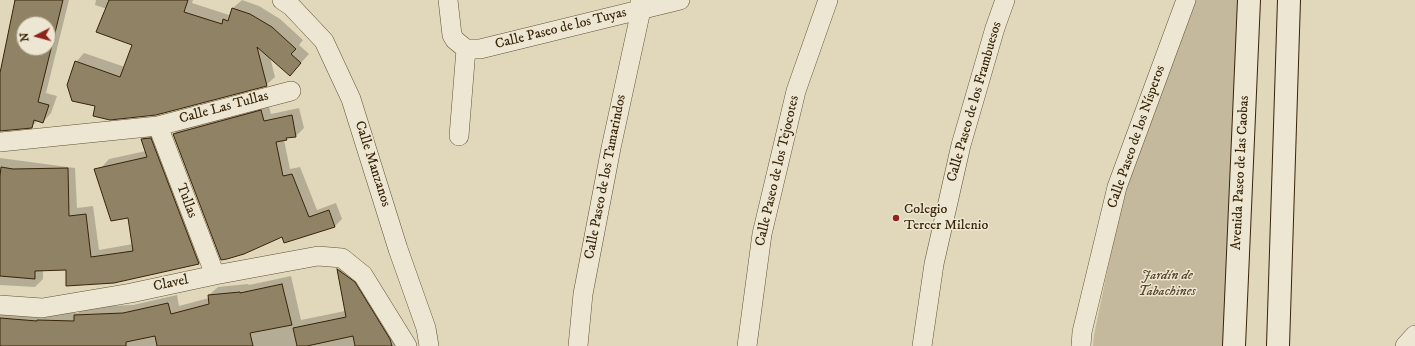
<!DOCTYPE html>
<meta charset="utf-8">
<style>
body{margin:0}
#map{position:relative;width:1415px;height:346px;overflow:hidden;background:#e1d8bb;font-family:"IM FELL DW Pica",serif}
canvas{display:block}
.north{position:absolute;left:16px;top:16px;width:40px;height:40px;box-sizing:border-box;background:#ece6d3;border:1px solid #a49881;border-radius:50%;rotate:264deg;font-size:11px;font-weight:700;line-height:16px;text-align:center;color:#382407}
.north::after{content:'';display:block;margin:auto;width:14px;height:18px;background:#8f2418;clip-path:polygon(50% 0,100% 100%,50% 72%,0 100%)}
</style>
<div id="map">
<canvas width="1415" height="346"></canvas>
<div class="north">N</div>
</div>
<script>
const c = document.querySelector('canvas').getContext('2d');
c.lineJoin = 'round';
function paint(path, color) { c.fillStyle = color; c.fill(path, 'evenodd'); }
const poly = rows => new Path2D(rows.map(r => 'M' + r).join(''));
function strokePath(path, color, width, dash) { c.strokeStyle = color; c.lineWidth = width; c.lineCap = dash ? 'butt' : 'round'; c.setLineDash(dash || []); c.stroke(path); }
function drawText(font, color, halo, rows, align = 'center') {
  c.font = font + ' "IM FELL DW Pica",serif'; c.lineWidth = 3; c.setLineDash([]); c.textBaseline = 'middle'; c.strokeStyle = halo; c.fillStyle = color; for (const [text, x, y, turn = 0] of rows) {
    c.save(); c.translate(x, y); c.rotate((+turn || 0) * Math.PI / 180); c.textAlign = isNaN(turn) ? turn : align; if (halo) c.strokeText(text, 0, 0); c.fillText(text, 0, 0); c.restore();
  }
}
paint(poly([
 [1193,0,1243,0,1227,346,1093,346,1094,335,1124,190]
]), '#c4b99c');
paint(poly([
 [16,0,69,0,46,93,57,96,51,113,43,122,38,120,31,127,0,130,0,78],
 [24,24,48,24,48,48,24,48],
 [96,0,193,0,192,3,229,15,233,8,242,0,259,6,280,19,303,40,299,45,309,54,298,66,270,57,275,77,266,85,97,105,76,62,84,53,125,67,134,44,107,9,95,5],
 [268,103,271,114,299,108,304,128,296,136,289,137,284,140,290,169,300,167,317,210,336,203,342,219,335,226,285,242,282,235,221,258,174,134,181,126],
 [150,131,207,255,199,263,43,270,43,279,35,287,0,285,0,158,75,168,77,208,93,206,99,250,133,244,129,217,101,168,109,159,146,151,142,139],
 [346,260,404,346,0,346,0,310,78,313,84,307,133,305,177,295,179,306,209,298,209,295,218,287,248,284,249,285,291,276,301,320,345,311,338,269]
]), '#0003');
const building = poly([
 [15,0,63,0,38,102,49,105,43,123,34,120,32,128,0,131,0,73,15,0],
 [24,24,48,24,48,48,24,48,24,24],
 [109,0,188,0,184,12,222,24,223,19,228,21,232,8,250,14,272,27,296,49,291,54,301,63,290,76,257,47,267,86,156,115,110,120,93,116,95,106,72,101,67,85,75,61,120,77,132,45,96,32,109,0],
 [261,110,264,121,292,115,296,137,286,138,287,140,276,142,283,176,292,174,309,217,329,210,335,227,284,243,282,237,244,254,227,259,221,260,173,134,261,110],
 [151,138,199,264,114,283,66,286,66,270,35,271,35,279,0,276,0,176,1,167,13,169,68,168,69,216,86,214,91,257,133,251,128,218,111,221,94,169,147,157,141,139,151,138],
 [337,269,355,282,390,339,392,346,355,346,353,336,307,346,297,346,293,328,346,317,337,269],
 [282,284,292,325,250,333,253,346,157,346,155,336,126,342,126,346,0,346,0,318,37,321,37,320,74,321,74,315,123,313,168,303,171,314,209,304,208,295,240,292,240,293,282,284]
]);
paint(building, '#908265');
strokePath(building, '#382407', 1);
const minor = poly([
 [282,0,291,6,324,41,351,99,398,249,426,328,429,346],
 [448,0,452,35,455,40,466,49],
 [466,49,480,49,680,0],
 [158,126,215,275],
 [459,136,466,49],
 [0,142,158,126,291,91],
 [0,305,42,308,131,293,215,275,318,256,342,258,363,275,407,346],
 [578,346,583,294,611,148,641,10,640,0],
 [747,346,762,234,796,91,828,0],
 [922,346,934,264,961,145,995,28,1005,0],
 [1081,346,1082,332,1117,187,1186,0],
 [1405,346,1415,335]
]);
const secondary = poly([
 [1234,346,1249,0],
 [1278,346,1289,0]
]);
strokePath(minor, '#625134', 20);
strokePath(secondary, '#382407', 24);
strokePath(minor, '#ece6d3', 19);
strokePath(secondary, '#ece6d3', 22);
for (const [x, y, r, color] of [
 [896,218,4,"#8f2418"]
]) { const dot = new Path2D(); dot.arc(x, y, r, 0, 2 * Math.PI); c.fillStyle = color; c.fill(dot); strokePath(dot, '#ece6d3', 1.5); }
drawText('14px', '#382407', '#ece6d3', [
 ["Calle Paseo de los Tuyas",561,29,-14],
 ["Calle Paseo de los Frambuesos",975,102,-74],
 ["Calle Las Tullas",224,108,-15],
 ["Calle Paseo de los Nísperos",1137,137,-71],
 ["Calle Manzanos",372,164,72],
 ["Calle Paseo de los Tejocotes",778,171,-77],
 ["Avenida Paseo de las Caobas",1241,173,-87],
 ["Calle Paseo de los Tamarindos",606,177,-79],
 ["Tullas",186,201,69],
 ["Clavel",171,284,-12]
]);
drawText('14px', '#382407', '#ece6d3', [
 ["Colegio",904,210],
 ["Tercer Milenio",904,226]
], 'left');
drawText('italic 14px', '#5b492c', '#ece6d3', [
 ["Jardín de",1167,276],
 ["Tabachines",1167,292]
]);
</script>
